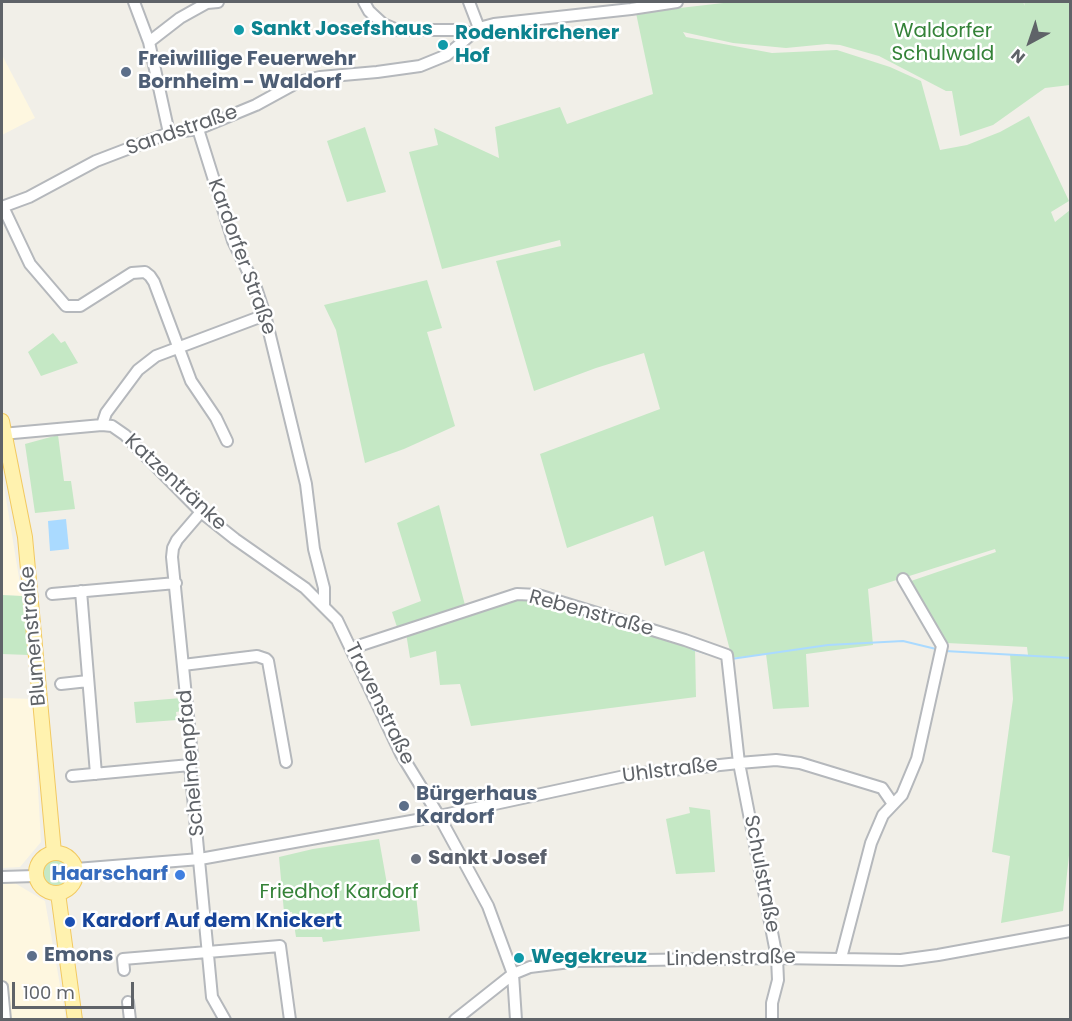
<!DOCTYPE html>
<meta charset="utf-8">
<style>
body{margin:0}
#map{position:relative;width:1072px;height:1021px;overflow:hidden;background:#f1efe8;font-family:Poppins,sans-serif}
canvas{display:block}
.frame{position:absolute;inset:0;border:3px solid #5f6368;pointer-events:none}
.north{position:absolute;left:1000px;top:12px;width:60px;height:60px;-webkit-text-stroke:4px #fff;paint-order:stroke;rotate:220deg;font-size:16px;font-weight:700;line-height:24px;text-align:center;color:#5f6368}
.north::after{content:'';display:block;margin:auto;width:21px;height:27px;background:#5f6368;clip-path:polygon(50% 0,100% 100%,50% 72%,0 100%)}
.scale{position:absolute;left:12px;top:982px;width:122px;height:27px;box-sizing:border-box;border:3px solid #5f6368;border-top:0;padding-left:8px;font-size:18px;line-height:21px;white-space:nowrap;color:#5f6368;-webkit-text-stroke:4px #fff;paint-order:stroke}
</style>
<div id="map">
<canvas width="1072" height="1021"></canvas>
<div class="frame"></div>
<div class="north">N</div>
<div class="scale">100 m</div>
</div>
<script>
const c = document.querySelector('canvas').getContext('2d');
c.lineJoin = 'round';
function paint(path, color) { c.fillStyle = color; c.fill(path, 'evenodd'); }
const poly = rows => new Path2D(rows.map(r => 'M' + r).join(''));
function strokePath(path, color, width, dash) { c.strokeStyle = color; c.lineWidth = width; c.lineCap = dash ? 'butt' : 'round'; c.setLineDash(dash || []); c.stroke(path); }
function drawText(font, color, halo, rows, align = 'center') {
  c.font = font + ' Poppins,sans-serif'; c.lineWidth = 5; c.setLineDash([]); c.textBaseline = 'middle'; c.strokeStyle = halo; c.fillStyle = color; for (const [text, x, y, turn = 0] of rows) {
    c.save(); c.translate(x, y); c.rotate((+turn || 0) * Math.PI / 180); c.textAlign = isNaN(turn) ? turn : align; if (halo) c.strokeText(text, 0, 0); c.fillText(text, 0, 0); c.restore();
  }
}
paint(poly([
 [2,55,35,118,2,135],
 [2,474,22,596,2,595],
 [2,698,33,699,41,842,20,867,2,868],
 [2,882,13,882,45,901,66,1019,2,1019]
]), '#fef7e0');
paint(poly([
 [732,2,1023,2,1025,6,1024,2,1070,2,1070,85,1045,88,993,125,960,136,952,91,946,91,879,56,840,45,827,44,786,48,733,43,683,32,686,37,772,53,837,50,890,67,921,81,940,150,967,145,1000,132,1029,116,1069,201,1051,212,1055,222,1070,210,1070,846,1063,911,1001,923,1010,856,992,852,1013,699,1010,654,1028,655,1027,647,947,643,908,582,996,552,995,549,868,589,873,645,806,654,809,707,773,709,766,654,732,658,704,551,665,566,653,516,567,548,540,454,660,409,644,353,596,368,534,391,496,261,561,246,560,240,442,269,409,152,438,145,434,128,499,158,495,127,560,107,567,124,653,94,636,13],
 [365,127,386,192,347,202,327,141],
 [427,280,442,328,427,332,455,426,404,449,365,463,336,330,324,305],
 [53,333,61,343,65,341,78,363,41,376,28,352],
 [58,435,64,481,71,481,75,509,35,513,25,444],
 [439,505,466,609,518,598,536,598,695,648,696,697,471,726,460,684,440,685,436,651,410,658,406,633,397,627,392,612,421,601,397,523],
 [2,595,22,596,29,655,2,654],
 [181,698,182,711,176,712,177,720,136,723,134,702],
 [689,807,710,810,715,872,676,874,666,819,690,813],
 [379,839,390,901,416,895,420,931,323,942,322,937,296,937,292,912,284,912,279,857,313,849],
 '41 872a15 15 0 1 1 30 0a15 15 0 1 1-30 0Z'
]), '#c5e8c5');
paint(poly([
 [66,519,69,549,50,551,48,521]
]), '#aadaff');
strokePath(poly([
 [692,649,708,654],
 [945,651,1070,658],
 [731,659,828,645,903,641,936,649]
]), '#aadaff', 2);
const minor = poly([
 [134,2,149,42,169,133],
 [364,2,369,11,383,24,397,30,461,30,471,34],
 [469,2,479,28],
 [149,42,180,18,207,3,218,2],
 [198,129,233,241,256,288,265,315,306,484,314,549,324,588,324,605],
 [2,207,29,197,96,161,169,133,198,129,256,105,298,82,320,77,377,72,420,66,447,55,479,28,494,24,631,9,677,2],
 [3,207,30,264,66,306,80,306,132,273,145,272,150,276,154,282,191,381,216,418,227,441],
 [102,425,106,413,138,370,156,356,265,315],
 [2,434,102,425,112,426,125,435,201,512,235,539,305,588,337,620,401,754,439,816,488,906,513,974,516,1020],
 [201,512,177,540,173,548,172,557,192,756,190,765,212,997,225,1020],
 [81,591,96,774],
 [52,594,176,583],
 [352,648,517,594,538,595,685,640,727,655,739,763,777,958,778,980,772,1003,772,1020],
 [183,665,257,656,266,659,268,661,286,762],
 [61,684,88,681],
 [72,776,190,765],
 [76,869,200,859,439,816,634,774,739,763,776,760,800,763,882,788,893,804],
 [2,877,35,876],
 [841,958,871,843,883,815,902,795,917,759,942,646,903,579],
 [124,970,123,959,280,946,290,1020],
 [2,987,5,1020],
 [128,1002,130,1020],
 [455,1020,513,974,530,967,578,961,777,958,901,960,938,955,1070,931]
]);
const major = poly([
 [2,421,25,537,54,853],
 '36 873a20 20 0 1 1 40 0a20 20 0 1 1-40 0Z',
 [58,893,75,1020]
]);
strokePath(minor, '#b5b8bc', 14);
strokePath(major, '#f2c960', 16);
strokePath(minor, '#fff', 10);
strokePath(major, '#fff2af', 14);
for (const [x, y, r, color] of [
 [239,30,6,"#0f9aa8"],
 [443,45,6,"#0f9aa8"],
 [126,72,6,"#5c6f8a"],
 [404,806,6,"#5c6f8a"],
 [416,859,6,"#6b7280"],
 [180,875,6,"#3f7fe0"],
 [70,922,6,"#1a4fb4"],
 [32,956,6,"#5c6f8a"],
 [519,958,6,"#0f9aa8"]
]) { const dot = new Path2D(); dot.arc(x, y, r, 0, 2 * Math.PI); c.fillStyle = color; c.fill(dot); strokePath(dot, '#fff', 2); }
drawText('bold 20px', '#0d838f', '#fff', [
 ["Sankt Josefshaus",251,30],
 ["Rodenkirchener",455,34],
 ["Hof",455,57],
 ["Wegekreuz",531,958]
], 'left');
drawText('20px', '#348238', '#fff', [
 ["Waldorfer",943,32],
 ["Schulwald",943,55],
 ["Friedhof Kardorf",339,893]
]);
drawText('bold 20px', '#4e5e75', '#fff', [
 ["Freiwillige Feuerwehr",138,60],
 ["Bornheim - Waldorf",138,83],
 ["Bürgerhaus",416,795],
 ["Kardorf",416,818],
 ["Emons",44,956]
], 'left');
drawText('20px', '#5f6368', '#fff', [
 ["Sandstraße",182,131,-19],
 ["Kardorfer Straße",241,257,70],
 ["Katzentränke",175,483,43],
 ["Rebenstraße",591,614,15],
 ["Blumenstraße",34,636,-95],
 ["Travenstraße",379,704,64],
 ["Schelmenpfad",192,763,-95],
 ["Uhlstraße",670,771,-7],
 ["Schulstraße",761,874,79],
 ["Lindenstraße",731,959,-1]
]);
drawText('bold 20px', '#5b616d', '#fff', [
 ["Sankt Josef",428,859]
], 'left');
drawText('bold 20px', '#366cbe', '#fff', [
 ["Haarscharf",168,875]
], 'right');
drawText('bold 20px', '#164399', '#fff', [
 ["Kardorf Auf dem Knickert",82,922]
], 'left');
</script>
